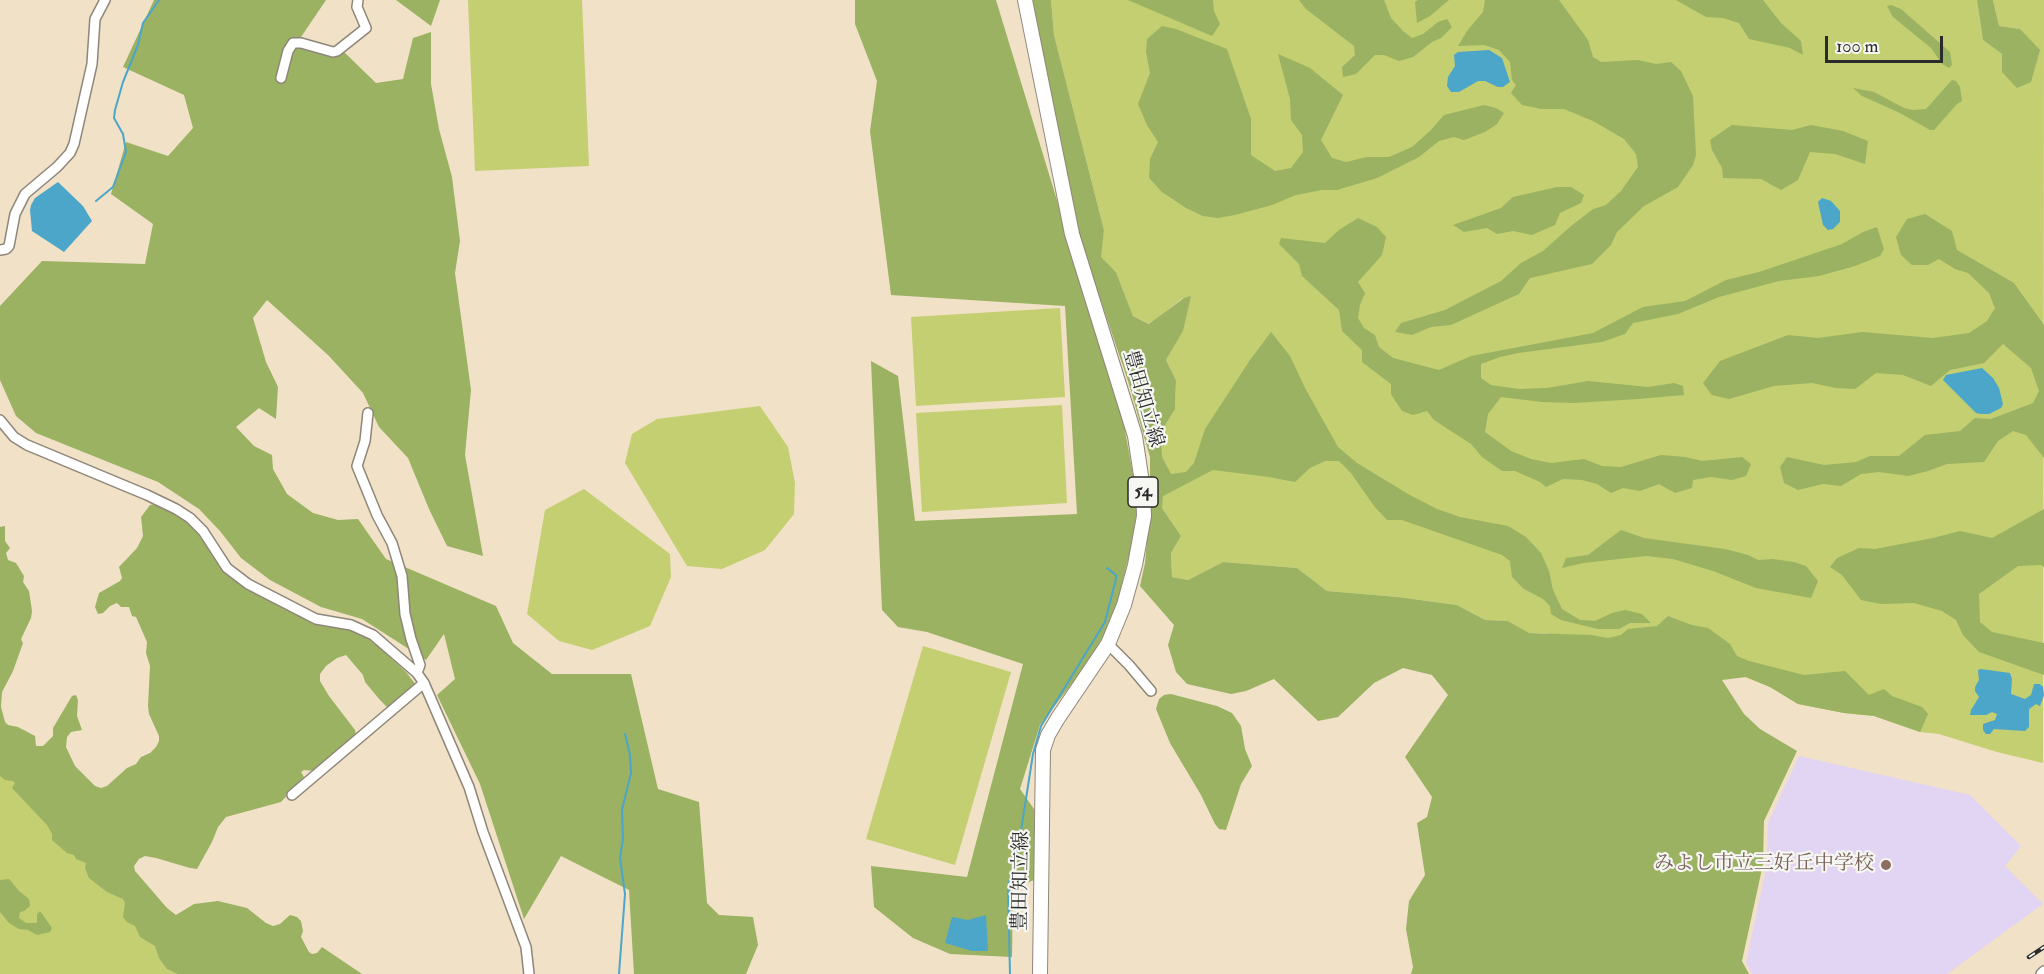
<!DOCTYPE html>
<meta charset="utf-8">
<style>
body{margin:0}
#map{position:relative;width:2044px;height:974px;overflow:hidden;background:#f1e1c7;font-family:"IM FELL Double Pica",serif}
canvas{display:block}
.scale{position:absolute;left:1825px;top:36px;width:118px;height:27px;box-sizing:border-box;border:3px solid #2b2b2b;border-top:0;padding-left:8px;font-size:18px;line-height:21px;white-space:nowrap;color:#2b2b2b;-webkit-text-stroke:4px #f6f6f2;paint-order:stroke}
</style>
<div id="map">
<canvas width="2044" height="974"></canvas>
<div class="scale">100 m</div>
</div>
<script>
const c = document.querySelector('canvas').getContext('2d');
c.lineJoin = 'round';
function paint(path, color) { c.fillStyle = color; c.fill(path, 'evenodd'); }
const poly = rows => new Path2D(rows.map(r => 'M' + r).join(''));
function strokePath(path, color, width, dash) { c.strokeStyle = color; c.lineWidth = width; c.lineCap = dash ? 'butt' : 'round'; c.setLineDash(dash || []); c.stroke(path); }
function drawText(font, color, halo, rows, align = 'center') {
  c.font = font + ' "IM FELL Double Pica","Noto Serif JP",serif'; c.lineWidth = 4.5; c.setLineDash([]); c.textBaseline = 'middle'; c.strokeStyle = halo; c.fillStyle = color; for (const [text, x, y, turn = 0] of rows) {
    c.save(); c.translate(x, y); c.rotate((+turn || 0) * Math.PI / 180); c.textAlign = isNaN(turn) ? turn : align; if (halo) c.strokeText(text, 0, 0); c.fillText(text, 0, 0); c.restore();
  }
}
paint(poly([
 [1799,756,1970,795,2021,846,2005,866,2043,904,1947,974,1752,974,1746,962,1767,865,1768,823]
]), '#e2d4f3');
paint(poly([
 [468,0,582,0,589,166,475,171],
 [1051,0,1977,0,1983,40,2002,54,2002,72,2020,29,1999,26,1993,0,2044,0,2043,763,1997,752,1939,734,1920,732,1874,716,1844,713,1798,704,1770,687,1745,677,1545,633,1528,633,1508,621,1485,620,1457,605,1398,597,1327,591,1297,568,1223,562,1188,580,1172,577,1171,553,1181,536,1162,508,1161,432,1175,408,1176,380,1166,360,1183,330,1183,298,1150,324,1133,316,1116,272,1100,257,1104,230,1054,35],
 [1060,308,1065,397,916,406,911,317],
 [1062,405,1067,503,922,512,916,413],
 [760,406,788,447,795,483,794,514,765,550,722,569,687,566,625,463,632,434,657,419],
 [584,489,670,554,671,577,650,626,592,650,559,641,527,614,545,510],
 [923,646,1011,672,955,865,866,839],
 [0,756,17,773,187,974,0,974]
]), '#c3cf70');
paint(poly([
 [154,0,326,0,301,37,329,55,342,50,376,83,403,79,413,38,431,32,431,84,439,129,452,177,460,241,455,273,471,390,465,455,483,556,447,546,429,509,408,458,379,427,363,393,328,355,267,300,253,318,266,362,278,387,276,419,259,408,236,427,254,446,272,455,273,469,287,494,313,513,338,520,358,519,386,559,496,606,513,643,552,674,631,674,658,789,699,802,707,903,719,915,753,917,758,945,746,974,634,974,629,890,561,856,524,919,480,784,437,695,455,679,444,634,426,660,362,619,321,607,270,580,241,558,220,531,199,509,158,482,36,433,16,416,0,380,0,306,42,261,145,264,153,224,111,194,126,142,168,156,193,128,184,95,123,67],
 [396,0,440,0,431,26],
 [855,0,996,0,1122,414,1138,502,1132,544,1113,619,1087,664,1040,725,1020,789,1034,809,1034,880,1013,889,1012,957,950,954,913,938,874,907,871,866,967,877,1023,664,927,632,898,627,882,610,871,361,898,376,915,521,1077,514,1065,306,891,295,870,131,877,81,855,24],
 [1031,0,1051,0,1054,35,1104,230,1101,257,1116,272,1133,316,1149,324,1184,298,1191,296,1183,331,1166,360,1176,380,1175,409,1161,432,1162,457,1171,474,1186,472,1194,463,1205,429,1250,360,1271,332,1290,356,1305,388,1338,447,1357,463,1408,494,1437,509,1460,517,1508,526,1526,537,1541,553,1549,571,1553,590,1562,609,1580,620,1595,621,1612,613,1625,610,1642,614,1651,623,1630,623,1619,629,1598,629,1561,620,1551,614,1550,606,1543,599,1524,589,1512,577,1510,561,1502,555,1402,520,1387,520,1374,506,1351,473,1339,461,1325,461,1310,468,1295,482,1269,477,1213,470,1163,496,1162,508,1181,536,1171,553,1172,577,1188,580,1223,562,1297,568,1327,591,1398,597,1457,605,1485,620,1508,621,1529,633,1591,635,1608,638,1621,635,1628,629,1657,626,1668,616,1692,625,1708,628,1730,644,1737,656,1749,661,1804,675,1845,671,1869,695,1884,689,1892,696,1922,707,1928,714,1920,732,1874,716,1844,713,1798,704,1770,687,1746,677,1722,680,1744,714,1760,729,1797,751,1764,821,1763,864,1742,961,1749,974,1411,974,1413,967,1406,929,1409,901,1425,875,1417,823,1427,817,1432,797,1405,757,1448,695,1432,675,1403,668,1374,683,1338,717,1318,721,1274,679,1246,691,1231,694,1187,684,1176,672,1168,645,1174,625,1140,586,1145,563,1150,508,1150,457,1128,381,1080,239],
 [1128,0,1213,0,1214,11,1220,24,1212,36],
 [1299,0,1384,0,1391,18,1403,31,1412,38,1423,34,1438,22,1447,19,1452,27,1441,38,1432,42,1413,57,1399,61,1384,55,1375,55,1356,74,1343,77,1342,67,1355,55,1354,46,1306,9],
 [1418,0,1449,0,1430,16,1417,23,1415,2],
 [1485,0,1559,0,1588,40,1593,57,1601,62,1638,60,1656,64,1671,62,1681,71,1693,96,1696,155,1693,165,1678,187,1644,206,1617,232,1611,245,1592,264,1530,278,1519,294,1451,325,1431,327,1412,335,1395,332,1401,323,1445,310,1501,281,1521,263,1543,251,1571,226,1593,209,1606,205,1621,191,1638,167,1636,154,1624,139,1593,121,1564,109,1541,109,1522,105,1511,93,1516,85,1512,80,1510,62,1499,50,1484,45,1458,46,1467,31,1483,12],
 [1676,0,1763,0,1781,23,1801,41,1803,55,1790,48,1749,39,1739,23,1723,18,1706,17],
 [1977,0,1993,0,1999,26,2020,29,2040,50,2031,82,2017,88,2002,72,2002,54,1983,40],
 [1891,5,1901,9,1950,52,1952,65,1949,68,1942,64,1931,48,1893,17,1887,6],
 [1162,26,1176,29,1227,49,1251,119,1251,155,1275,171,1291,168,1303,152,1302,135,1291,120,1290,99,1278,54,1310,68,1343,95,1321,140,1332,158,1346,162,1367,157,1389,157,1412,147,1431,130,1444,115,1484,105,1496,108,1504,113,1497,124,1485,132,1464,140,1454,137,1439,141,1419,157,1377,178,1337,190,1322,190,1296,195,1272,205,1235,215,1218,218,1203,216,1186,208,1162,192,1149,178,1150,159,1158,142,1147,125,1138,104,1150,73,1146,52,1147,39],
 [1952,80,1956,81,1960,87,1962,101,1957,104,1934,130,1930,130,1900,113,1862,96,1853,88,1874,92,1904,108,1913,110,1926,109],
 [1732,125,1792,130,1811,125,1843,131,1868,141,1865,164,1835,154,1810,152,1798,180,1781,190,1761,179,1723,178,1722,168,1712,150,1710,140],
 [1557,187,1571,187,1584,195,1581,203,1560,213,1555,225,1532,235,1513,231,1497,234,1487,228,1464,232,1453,225,1501,208,1513,197],
 [1925,214,1952,231,1957,250,2014,283,2044,325,2044,458,2026,435,2013,431,1998,441,1984,462,1947,464,1928,471,1908,476,1879,472,1861,474,1841,486,1823,484,1798,490,1784,483,1780,467,1787,457,1824,465,1856,462,1870,456,1899,456,1925,435,1960,431,1975,418,1991,419,2033,403,2039,391,2031,368,2003,344,1984,363,1950,370,1931,386,1903,375,1876,373,1855,389,1836,388,1812,383,1774,386,1729,399,1712,395,1703,383,1720,361,1788,335,1818,338,1862,332,1933,338,1969,333,1987,321,1995,308,1989,293,1968,273,1955,269,1939,259,1928,265,1912,265,1901,255,1896,237,1907,219],
 [1358,218,1377,227,1386,237,1382,255,1358,282,1365,293,1360,305,1358,318,1364,328,1375,335,1379,347,1393,358,1439,370,1471,356,1593,333,1643,307,1685,301,1726,280,1759,272,1842,244,1863,232,1877,227,1884,249,1880,256,1855,266,1819,276,1779,281,1719,297,1678,314,1633,323,1625,334,1602,342,1518,353,1500,357,1481,364,1481,378,1491,385,1519,389,1547,388,1588,381,1648,387,1674,383,1683,386,1684,395,1638,399,1574,403,1542,402,1501,397,1488,414,1485,432,1511,451,1531,459,1551,463,1584,459,1602,466,1621,467,1661,455,1685,457,1702,461,1742,457,1751,464,1746,476,1732,480,1711,477,1693,480,1692,488,1675,493,1659,484,1640,491,1623,488,1611,493,1597,484,1582,480,1563,479,1546,487,1540,482,1515,471,1502,471,1482,457,1471,444,1434,420,1427,411,1413,415,1402,411,1391,394,1391,384,1362,362,1362,350,1342,331,1339,310,1302,276,1299,264,1279,244,1281,238,1325,243,1339,230],
 [155,504,184,519,198,534,228,575,249,590,315,621,346,629,364,636,378,646,406,672,416,685,392,708,388,708,380,700,365,682,363,675,346,655,337,658,326,666,320,674,320,681,329,696,355,730,356,736,314,771,304,770,301,772,304,777,301,781,281,802,226,817,218,827,212,842,197,869,190,868,156,858,145,856,139,859,134,866,135,871,167,908,176,915,194,904,218,901,247,908,266,923,273,926,280,924,290,915,297,917,301,921,303,931,301,937,309,952,312,954,317,953,322,947,362,974,178,974,167,969,159,958,155,946,140,937,135,926,127,922,123,917,125,903,123,899,107,892,89,878,85,868,86,863,76,859,74,855,67,853,52,840,52,834,47,825,12,788,15,783,13,781,5,780,0,776,0,527,5,526,5,541,10,548,6,553,8,560,16,563,24,576,23,582,29,591,32,611,31,618,21,639,23,643,13,671,2,692,1,707,5,722,8,725,18,727,35,736,36,746,43,746,53,736,53,728,72,696,76,695,78,700,77,716,82,730,71,732,67,737,66,747,75,766,95,786,101,788,107,786,127,768,136,764,141,757,150,753,156,747,159,741,159,736,149,714,148,706,150,666,146,653,147,642,136,617,132,616,129,607,121,607,117,603,110,606,103,613,98,614,95,607,99,593,120,581,122,578,119,567,137,548,143,536,141,517,150,505],
 [2044,509,2044,567,2041,565,2018,566,1979,594,1980,622,1992,632,2044,643,2044,675,1979,652,1963,635,1956,620,1942,611,1914,603,1881,604,1861,600,1842,575,1830,567,1837,558,1859,548,1875,549,1933,538,1960,531,1992,538],
 [1621,530,1644,538,1725,549,1748,555,1758,560,1773,559,1794,562,1806,566,1818,581,1811,598,1756,588,1713,571,1673,559,1646,556,1583,563,1562,568,1566,558,1588,555],
 [1171,694,1217,706,1232,713,1241,726,1245,749,1252,766,1241,784,1226,830,1219,829,1215,824,1201,795,1170,743,1156,709,1159,699,1164,695],
 [9,879,19,891,29,899,30,906,24,911,20,912,19,918,26,923,37,923,37,914,40,911,52,928,50,932,37,935,28,930,19,929,9,923,0,912,0,880]
]), '#9ab262');
paint(poly([
 [1489,50,1502,58,1510,82,1503,87,1498,87,1485,81,1478,81,1459,92,1451,92,1447,86,1448,77,1455,66,1454,55,1458,52],
 [58,182,83,206,92,221,64,252,32,231,30,210,31,205,35,198],
 [1822,198,1831,201,1840,211,1840,222,1833,229,1828,230,1823,225,1818,202],
 [1982,368,1993,378,1999,388,2003,404,2001,408,1989,414,1981,414,1976,413,1943,380,1946,375],
 [1981,669,2010,673,2012,679,2011,694,2025,699,2031,695,2034,684,2040,684,2043,687,2044,695,2040,706,2036,704,2029,709,2029,727,2025,731,1994,729,1990,734,1986,734,1983,730,1983,724,1995,720,1997,714,1992,712,1986,715,1970,715,1971,710,1979,697,1975,691,1975,687,1979,680,1978,670],
 [986,915,988,951,972,951,945,943,952,917,968,920]
]), '#4ba6c9');
strokePath(poly([
 [96,201,113,187,126,152,123,134,114,118,115,110,123,82,138,45,143,23,159,0],
 [619,974,625,894,620,858,623,839,622,810,631,773,630,755,625,734],
 [1010,974,1008,887,1020,837,1033,754,1041,726,1105,622,1116,579,1116,575,1107,568]
]), '#4ba6c9', 2);
const minor = poly([
 [281,78,288,51,293,43,301,43,333,52,337,51,366,28,357,7,358,0],
 [0,250,6,249,9,246,15,214,25,194,57,167,70,153,74,144,92,64,95,19,105,0],
 [368,413,365,441,357,466,377,515,392,543,402,576,405,614,411,639,420,665,417,673],
 [0,420,14,437,27,445,147,495,176,509,190,518,203,531,227,568,248,584,316,619,351,625,373,635,417,673,424,683,469,787,483,832,526,947,529,974],
 [1108,644,1129,665,1151,691],
 [292,795,424,683],
 [2041,974,2044,971]
]);
const primary = poly([
 [1025,0,1072,234,1135,436,1143,489,1144,516,1135,565,1124,605,1108,644,1058,718,1048,735,1043,750,1040,974]
]);
strokePath(minor, '#8e8679', 12);
strokePath(primary, '#8e8679', 16);
strokePath(minor, '#fff', 9);
strokePath(primary, '#fff', 14);
const rail = poly([
 [2029,957,2044,947]
]);
strokePath(rail, '#2b2b2b', 4.5);
strokePath(rail, '#f6f6f2', 2, [7]);
for (const [x, y, r, color] of [
 [1886,865,6,"#8d6e63"]
]) { const dot = new Path2D(); dot.arc(x, y, r, 0, 2 * Math.PI); c.fillStyle = color; c.fill(dot); strokePath(dot, '#f6f6f2', 2); }
for (const [x, y, w] of [
 [1143,492,30]
]) { const box = new Path2D(); box.roundRect(x - w / 2, y - 15, w, 30, 4.5); c.fillStyle = '#f6f6f2'; c.fill(box); strokePath(box, '#2b2b2b', 1.5); }
drawText('bold 18px', '#2b2b2b', null, [
 ["54",1143,492]
]);
drawText('20px', '#2b2b2b', '#f6f6f2', [
 ["豊田知立線",1142,399,74],
 ["豊田知立線",1022,881,-89]
]);
drawText('20px', '#785e54', '#f6f6f2', [
 ["みよし市立三好丘中学校",1874,865]
], 'right');
</script>
